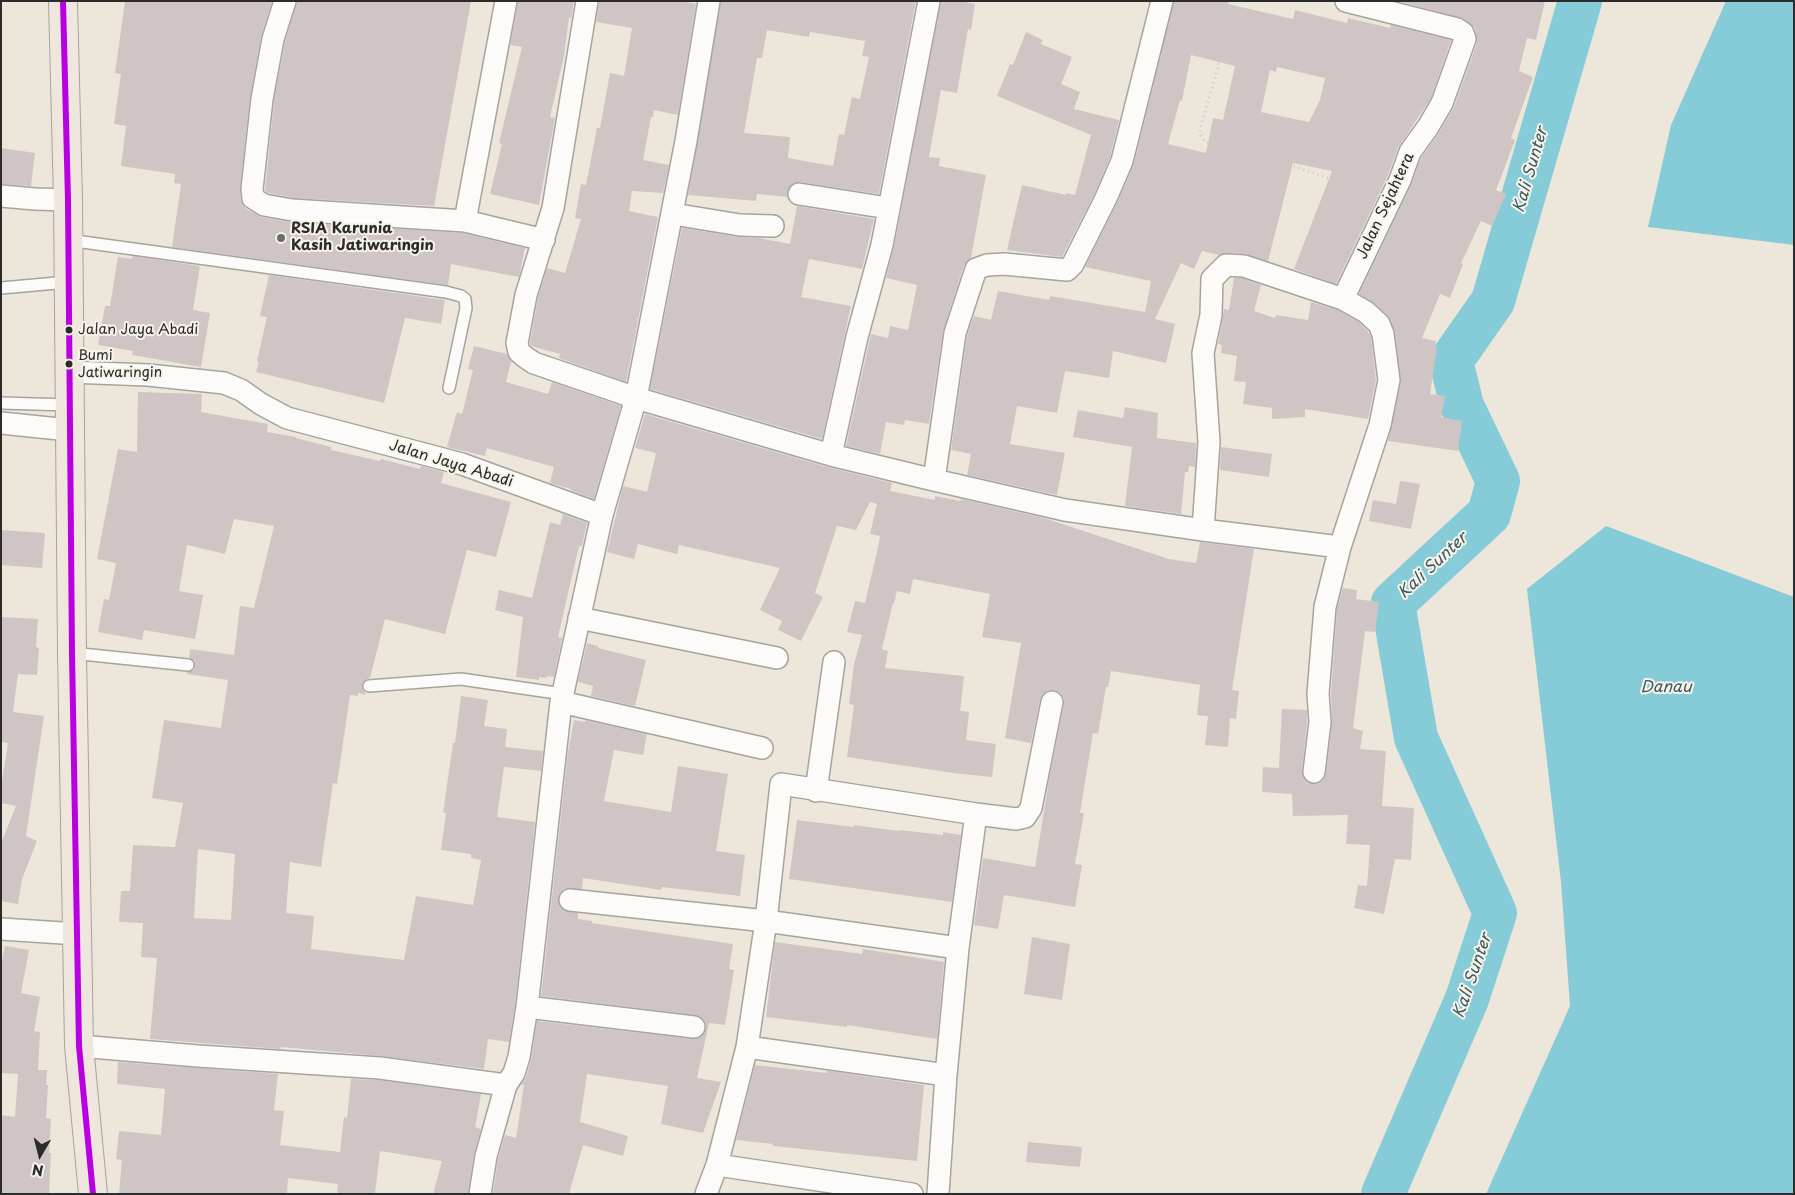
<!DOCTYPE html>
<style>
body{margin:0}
#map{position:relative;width:1795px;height:1195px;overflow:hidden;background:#ede7db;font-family:"Playpen Sans",sans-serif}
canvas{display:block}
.frame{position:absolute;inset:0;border:2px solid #2b2b2b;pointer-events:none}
.north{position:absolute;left:15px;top:1130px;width:50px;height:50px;-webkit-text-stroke:4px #f7f3e8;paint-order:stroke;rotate:188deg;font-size:14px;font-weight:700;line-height:20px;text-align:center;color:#2b2b2b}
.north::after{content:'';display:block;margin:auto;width:18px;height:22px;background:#2b2b2b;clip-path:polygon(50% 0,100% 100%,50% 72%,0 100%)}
</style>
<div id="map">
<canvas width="1795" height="1195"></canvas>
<div class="frame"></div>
<div class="north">N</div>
</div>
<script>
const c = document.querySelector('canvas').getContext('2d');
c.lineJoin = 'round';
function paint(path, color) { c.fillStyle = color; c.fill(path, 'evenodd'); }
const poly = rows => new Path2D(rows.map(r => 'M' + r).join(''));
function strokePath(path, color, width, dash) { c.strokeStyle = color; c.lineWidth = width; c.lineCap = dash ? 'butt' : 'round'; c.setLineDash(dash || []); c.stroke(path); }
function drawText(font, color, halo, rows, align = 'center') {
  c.font = font + ' "Playpen Sans",sans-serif'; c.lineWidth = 4; c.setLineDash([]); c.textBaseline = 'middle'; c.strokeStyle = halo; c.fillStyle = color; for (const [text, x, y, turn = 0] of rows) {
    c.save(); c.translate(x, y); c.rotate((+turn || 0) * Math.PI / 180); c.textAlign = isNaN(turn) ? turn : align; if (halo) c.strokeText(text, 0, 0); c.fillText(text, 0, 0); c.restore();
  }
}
paint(poly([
 [1726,1,1794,1,1794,245,1648,227,1671,125],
 [1606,526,1794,597,1794,1194,1486,1194,1570,1006,1561,882,1527,589]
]), '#85ccd8');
strokePath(poly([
 [1383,1194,1467,999,1495,913,1416,738,1393,603,1489,514,1498,481,1462,406,1451,361,1493,301,1580,1]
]), '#85ccd8', 44);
paint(poly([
 [125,1,272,1,261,37,250,98,240,188,241,200,246,209,261,217,290,222,463,233,525,248,519,277,451,264,448,285,172,247,181,184,174,183,175,174,121,166,126,126,114,124,121,74,115,73],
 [297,1,471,1,434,206,294,198,269,193,265,191,274,101,285,42],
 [518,1,574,1,571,18,569,18,564,56,550,117,555,118,539,205,490,194,502,144,499,143,522,47,510,45],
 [599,1,682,1,696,4,678,115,654,110,653,117,651,117,643,160,669,165,663,193,632,191,629,211,658,217,626,382,559,358,560,354,531,346,530,343,538,298,547,268,565,273,581,219,575,218,581,184,586,185,597,128,600,128,610,73,624,76,632,28,596,22],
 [721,1,916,1,879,194,800,182,794,183,790,186,787,192,787,197,757,194,756,201,688,195],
 [767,30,809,37,810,32,865,41,862,56,869,57,860,99,852,97,844,135,839,134,833,166,788,158,790,137,744,133,757,58,762,58],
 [941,1,960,1,975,4,971,30,968,29,957,93,941,90,929,157,940,158,939,166,986,175,971,258,964,265,943,331,929,424,905,420,904,425,886,422,880,454,846,446,871,334,888,338,890,326,908,330,917,285,886,278,894,247],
 [1174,1,1229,1,1228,4,1293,19,1295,10,1347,23,1348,18,1390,28,1391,25,1451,40,1431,98,1398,148,1388,175,1336,284,1294,269,1332,171,1293,163,1268,261,1245,254,1226,253,1219,255,1202,251,1194,269,1181,263,1155,319,1175,324,1166,363,1113,351,1109,378,1065,371,1057,413,1017,406,1010,444,1065,453,1057,495,967,475,971,454,951,450,967,336,974,316,991,320,998,291,1049,300,1050,296,1145,312,1151,281,1085,267,1117,203,1134,164],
 [1191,55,1235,66,1223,120,1213,118,1206,153,1168,144,1180,100,1182,101],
 [1277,67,1325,78,1320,100,1309,122,1261,112,1270,70,1276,72],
 [1398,1,1545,1,1536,40,1527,38,1519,71,1533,77,1511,138,1515,140,1496,190,1506,194,1492,226,1481,221,1461,263,1463,264,1450,298,1440,294,1422,338,1436,341,1435,347,1437,347,1430,394,1445,396,1441,417,1462,421,1458,451,1388,441,1401,382,1395,332,1387,315,1374,303,1359,294,1411,185,1421,158,1439,133,1454,107,1477,43,1475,28,1464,19],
 [1026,32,1043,40,1041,44,1072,57,1061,84,1080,92,1074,109,1119,120,1110,157,1095,193,1062,257,1007,250,1022,185,1066,195,1066,193,1075,195,1091,135,997,96,1010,64,1013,65],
 [1,148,35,153,31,186,1,184],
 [797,206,874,219,862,269,809,259,801,297,851,306,822,439,650,389,682,228,738,237,759,238,790,244],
 [133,256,200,266,193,310,210,313,201,367,132,355,133,351,98,345,105,306,110,306,118,257,132,259],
 [269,275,445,300,441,324,405,318,384,403,256,372,259,362,257,361,267,317,260,316],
 [1234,278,1242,278,1261,285,1254,311,1275,318,1276,315,1308,320,1311,302,1338,310,1359,322,1368,331,1371,337,1376,380,1368,419,1305,409,1305,417,1272,419,1272,408,1243,404,1246,382,1234,381,1237,356,1221,353,1222,345,1218,344,1224,309,1229,310],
 [474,346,507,354,511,362,506,382,548,394,552,382,621,406,594,499,570,490,571,489,550,483,554,467,487,448,485,456,447,447,457,412,462,414,473,370,468,369],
 [138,392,202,394,201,412,268,424,267,432,296,437,296,438,331,447,331,450,380,461,381,459,420,469,421,466,444,472,441,483,511,502,496,557,467,550,445,634,385,619,370,678,365,680,362,683,363,690,366,695,358,693,358,696,350,695,337,784,333,783,321,867,290,862,286,913,314,916,311,949,404,960,416,896,473,905,481,860,471,858,471,854,441,850,446,813,443,813,453,743,455,743,461,696,488,700,484,726,507,729,505,747,543,751,541,771,504,767,497,817,535,822,515,1005,509,1042,488,1039,484,1069,381,1056,281,1047,280,1049,150,1039,157,958,141,957,143,923,119,922,121,891,130,891,133,845,175,847,183,803,152,798,164,720,221,728,228,680,187,674,187,672,194,670,195,666,195,662,189,658,190,649,234,655,240,606,254,608,274,526,234,519,225,554,187,545,179,591,203,595,195,639,144,630,142,640,98,632,104,599,109,600,116,563,97,559,103,528,118,449,137,452],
 [198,849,235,854,231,920,194,918],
 [1125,407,1158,413,1157,438,1196,443,1195,467,1189,466,1188,472,1185,472,1181,514,1125,506,1132,447,1073,437,1078,410,1123,418],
 [645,414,827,467,892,483,890,491,935,500,935,496,960,501,961,499,1044,518,1169,559,1196,563,1200,542,1254,549,1232,690,1239,691,1236,719,1230,718,1228,747,1205,745,1208,716,1197,715,1200,685,1111,671,1108,687,1106,687,1098,734,1093,733,1080,813,1084,813,1075,864,1082,865,1075,907,1004,895,998,929,974,925,983,858,1035,867,1049,780,1064,704,1064,698,1060,692,1054,690,1048,690,1042,694,1040,700,1031,743,1005,738,1021,643,982,637,990,594,913,579,910,594,897,591,894,604,893,603,882,649,888,651,885,668,964,676,960,711,969,712,966,740,996,744,992,777,953,773,847,757,854,705,849,704,854,664,862,635,847,632,855,601,865,603,878,547,880,536,870,534,877,504,870,502,856,530,837,526,815,593,823,597,801,641,778,630,782,621,760,610,780,568,679,545,677,554,638,544,634,559,607,552,623,486,647,492,656,453,635,448],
 [1221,447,1272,454,1269,477,1220,470],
 [1400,481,1420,484,1411,529,1369,521,1373,500,1396,504],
 [563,514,587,523,582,546,579,546,558,637,562,638,554,677,547,676,547,678,539,677,539,680,516,677,523,617,495,610,499,590,532,598,550,522,560,525],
 [1,530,45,533,42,568,1,565],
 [1343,588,1357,590,1356,599,1379,602,1375,632,1365,631,1353,728,1363,731,1360,749,1386,751,1382,806,1414,808,1411,860,1395,859,1384,914,1354,908,1358,885,1367,886,1370,845,1346,844,1348,815,1293,816,1292,794,1262,792,1263,767,1279,768,1282,709,1307,710,1307,722,1302,771,1303,777,1306,782,1312,784,1318,784,1324,780,1326,774,1332,723,1331,694,1337,609],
 [1,617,38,619,36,647,39,648,37,675,18,674,13,712,44,716,26,836,37,841,22,879,18,904,1,901,1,843,16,806,1,803,1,787,8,743,1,742],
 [587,643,598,646,598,648,646,660,635,706,591,696,593,686,578,682],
 [574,720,585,722,585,720,647,734,643,755,614,750,604,801,671,812,678,766,728,774,716,851,745,855,740,896,662,887,661,890,583,878,582,889,565,889,560,893,558,899,559,905,563,910,578,913,578,919,592,921,592,923,733,944,729,969,734,970,725,1025,709,1023,697,1078,721,1082,703,1133,661,1124,668,1086,587,1074,580,1122,628,1136,623,1156,583,1145,569,1194,493,1194,498,1159,505,1135,516,1138,524,1085,521,1085,526,1077,531,1061,537,1021,693,1039,699,1038,704,1034,706,1029,705,1022,701,1017,695,1015,541,996,568,752],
 [797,820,854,827,854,825,899,831,900,830,943,835,943,832,961,835,952,902,789,879],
 [1032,937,1070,944,1062,1000,1024,994],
 [775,942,862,954,863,949,944,962,937,1039,847,1025,847,1027,766,1017],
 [5,946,29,950,21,993,40,997,34,1031,40,1032,38,1070,47,1070,46,1085,48,1085,46,1118,51,1119,49,1153,51,1153,49,1194,1,1194,1,1115,15,1117,18,1074,1,1073,1,965],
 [118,1062,278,1074,274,1110,284,1111,280,1145,340,1152,344,1117,347,1118,351,1079,379,1080,481,1094,475,1127,481,1129,474,1154,468,1194,433,1194,442,1161,380,1151,375,1194,337,1194,338,1184,288,1178,287,1194,119,1194,122,1160,116,1159,119,1131,161,1135,165,1089,117,1084],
 [755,1065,827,1073,827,1071,829,1071,924,1085,917,1161,773,1146,773,1144,736,1140],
 [1028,1142,1082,1147,1080,1167,1026,1162]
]), '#d0c5c5');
const lane = poly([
 [68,240,446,292,461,296,465,299,466,308,449,388],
 [1,288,68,282],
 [1,403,69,405],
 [72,653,188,665],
 [369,686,461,679,563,694]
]);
const street = poly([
 [285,1,273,39,262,99,252,189,253,198,264,205,292,210,465,221,544,240],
 [587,1,553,208,526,295,517,343,519,352,525,357,534,363,636,398,831,455,934,480,1065,510,1203,530,1340,547],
 [799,194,888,208],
 [1,196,35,199,68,200],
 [673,214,740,225,773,226],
 [465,221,506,1],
 [1343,299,1400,180,1410,152,1428,127,1442,103,1465,39,1463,33,1457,29,1346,1],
 [69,372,148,375,224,383,241,390,261,404,287,418,462,464,602,515],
 [1,423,69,430],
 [831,455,857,337,882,245,929,1],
 [934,480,955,333,976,269,987,265,1004,264,1067,270,1073,264,1106,198,1122,161,1162,1],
 [1203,530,1209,442,1203,353,1211,315,1212,279,1226,265,1244,266,1343,299,1366,312,1379,324,1383,334,1389,380,1380,425,1340,547,1325,607,1318,694,1320,722,1314,772],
 [579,618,777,658],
 [561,702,762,748],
 [816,791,834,662],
 [570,900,766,921,958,948],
 [1,929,78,934],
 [527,1007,694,1027],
 [79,1046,198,1056,380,1068,506,1085,514,1073,519,1057,527,1007,561,702,602,515,636,398,686,141,709,1],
 [747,1047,946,1075],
 [717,1165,912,1194],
 [480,1194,486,1156,506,1085],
 [706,1194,717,1165,747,1047,766,921,781,784,976,814,1016,819,1025,817,1031,808,1052,702],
 [938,1194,946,1075,958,948,976,814]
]);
const primary = poly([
 [63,1,68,200,72,653,79,1046,93,1194]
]);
strokePath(lane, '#a7a39d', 14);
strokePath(street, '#a7a39d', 24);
strokePath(primary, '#a7a39d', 30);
strokePath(poly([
 [1173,46,1211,55,1219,65,1201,125,1200,134,1204,141,1296,167,1369,192]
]), '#cbc9c7', 3, [1, 4]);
strokePath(lane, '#fcfbfa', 11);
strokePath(street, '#fcfbfa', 21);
strokePath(primary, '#efe6de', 28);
strokePath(poly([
 [63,1,68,200,72,653,79,1046,93,1194]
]), '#b900e2', 6);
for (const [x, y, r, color] of [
 [281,238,5,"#6f6d69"],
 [69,330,4.5,"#2b2b2b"],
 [69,364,4.5,"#2b2b2b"]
]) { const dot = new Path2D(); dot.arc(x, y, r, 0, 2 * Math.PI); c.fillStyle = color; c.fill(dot); strokePath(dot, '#f7f3e8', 2); }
drawText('14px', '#2b2b2b', '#f7f3e8', [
 ["Jalan Jaya Abadi",78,330],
 ["Bumi",78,356],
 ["Jatiwaringin",78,373]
], 'left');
drawText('15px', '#2b2b2b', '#f7f3e8', [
 ["Jalan Sejahtera",1386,206,-65],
 ["Jalan Jaya Abadi",451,464,17]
]);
drawText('bold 15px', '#2b2b2b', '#f7f3e8', [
 ["RSIA Karunia",291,229],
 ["Kasih Jatiwaringin",291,246]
], 'left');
drawText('italic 16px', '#39585f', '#f7f3e8', [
 ["Kali Sunter",1531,170,-74],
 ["Kali Sunter",1433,566,-43],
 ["Danau",1666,688],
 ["Kali Sunter",1473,976,-71]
]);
</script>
